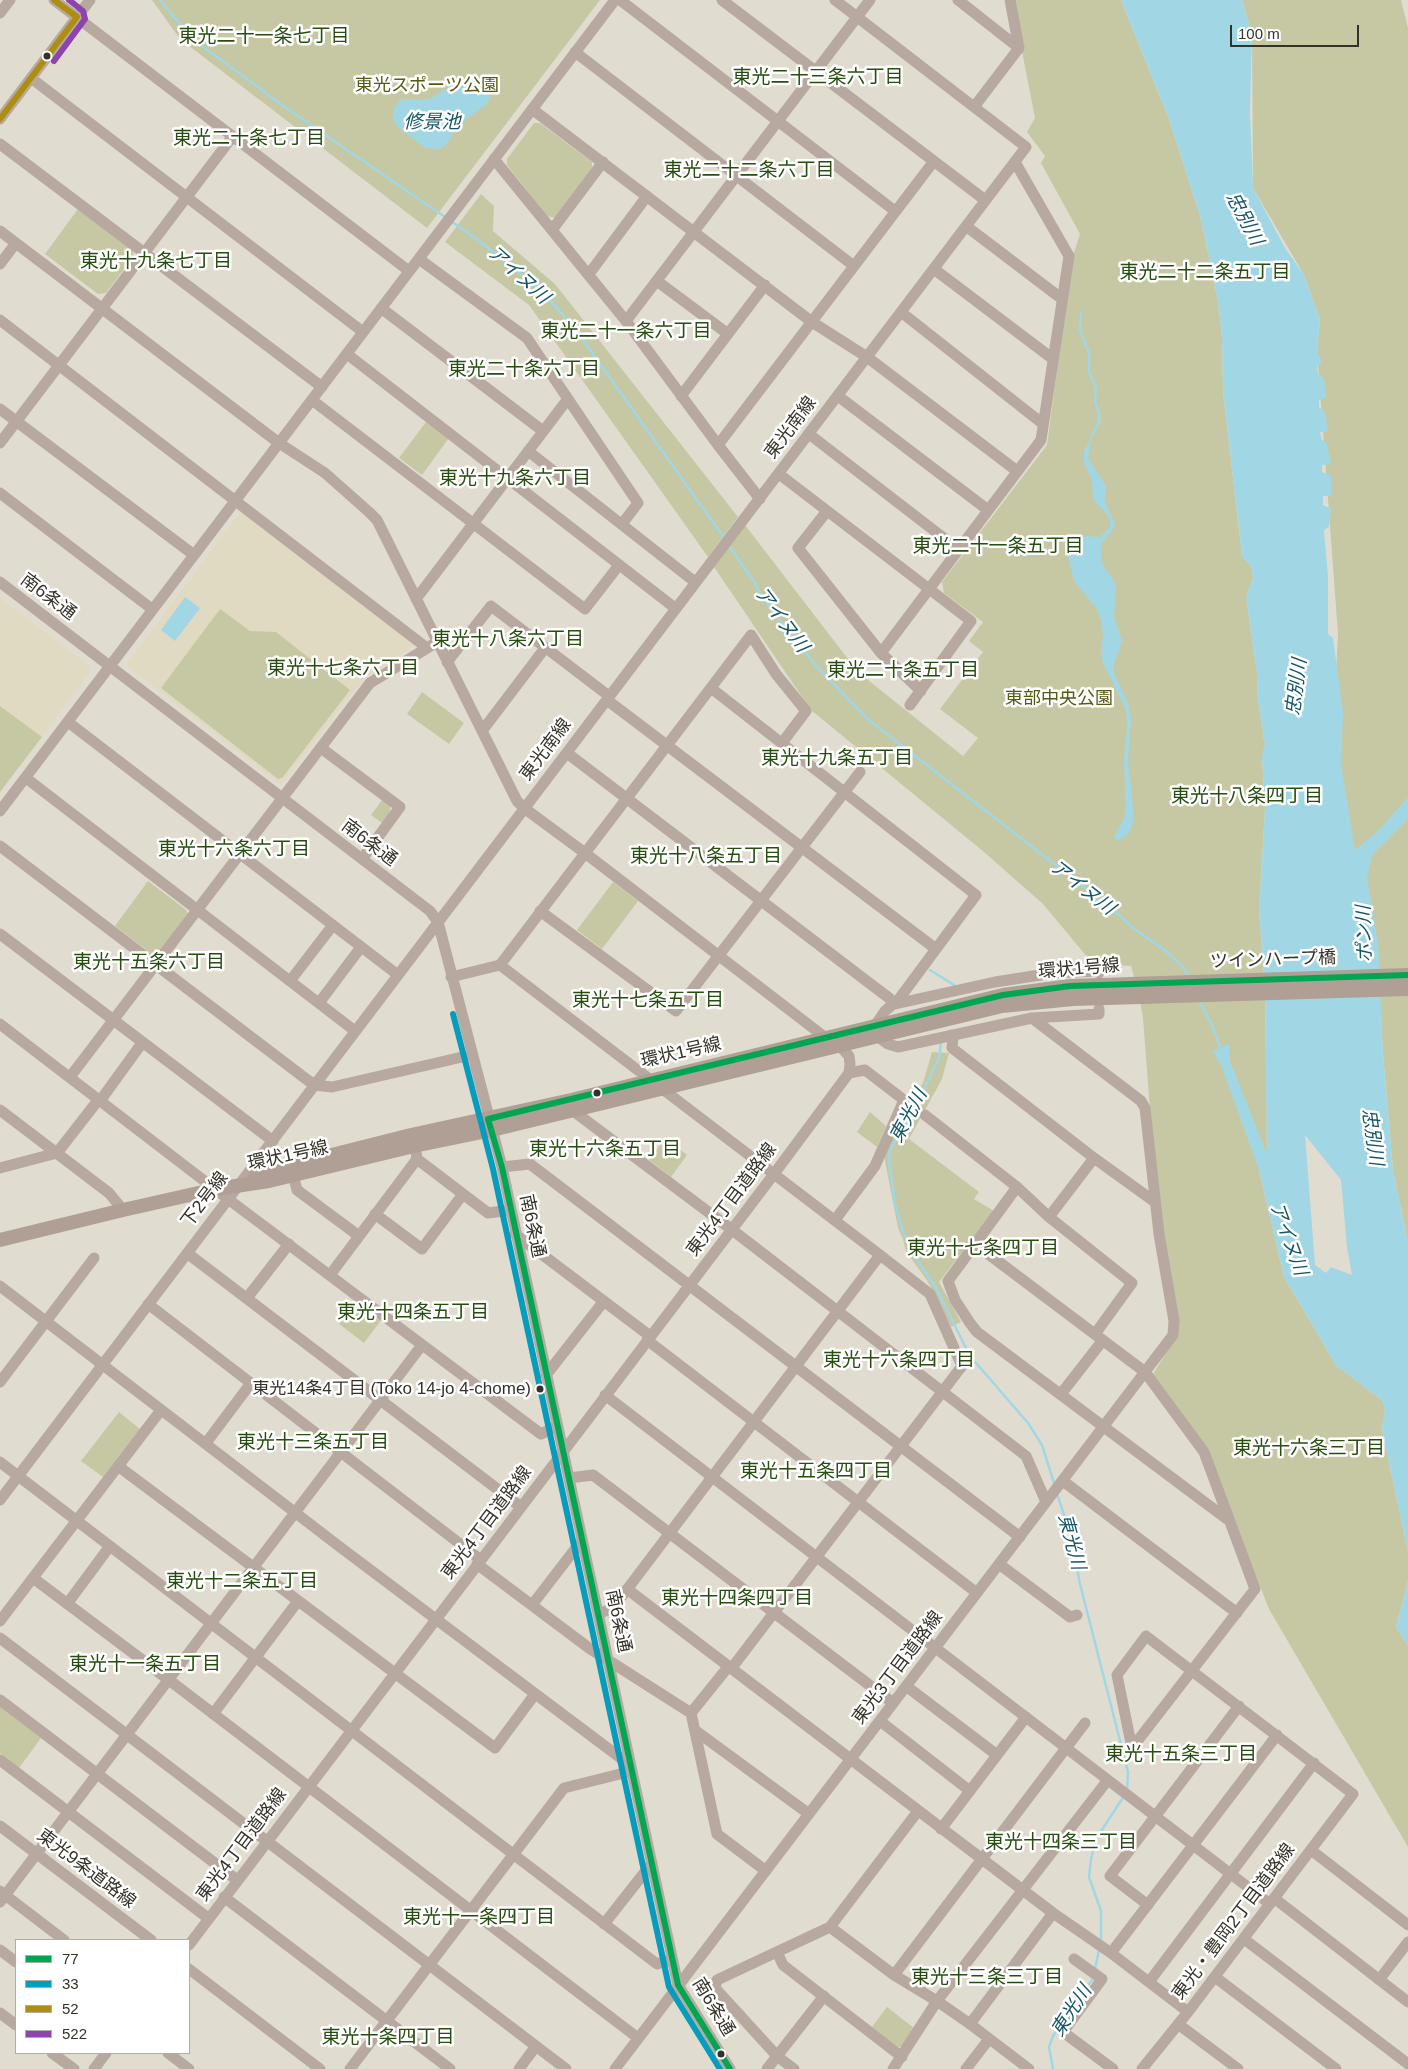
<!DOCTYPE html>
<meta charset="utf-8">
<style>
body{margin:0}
#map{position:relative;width:1408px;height:2069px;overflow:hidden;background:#e0ddd0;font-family:Arial,sans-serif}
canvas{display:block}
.legend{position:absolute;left:15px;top:1939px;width:175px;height:115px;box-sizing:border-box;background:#fff;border:1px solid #aeada9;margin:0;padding:6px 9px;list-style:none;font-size:15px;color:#343228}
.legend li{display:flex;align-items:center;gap:10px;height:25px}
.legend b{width:25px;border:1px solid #aeada9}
.scale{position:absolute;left:1230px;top:25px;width:129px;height:22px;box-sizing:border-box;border:2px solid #343228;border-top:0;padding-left:6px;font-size:15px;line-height:18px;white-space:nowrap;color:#343228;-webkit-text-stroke:4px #fff;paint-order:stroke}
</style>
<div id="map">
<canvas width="1408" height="2069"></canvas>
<ul class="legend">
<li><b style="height:6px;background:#00a651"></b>77</li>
<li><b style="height:6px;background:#059dbd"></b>33</li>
<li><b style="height:6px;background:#ae8e10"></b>52</li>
<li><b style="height:6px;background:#8e44ad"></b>522</li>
</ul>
<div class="scale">100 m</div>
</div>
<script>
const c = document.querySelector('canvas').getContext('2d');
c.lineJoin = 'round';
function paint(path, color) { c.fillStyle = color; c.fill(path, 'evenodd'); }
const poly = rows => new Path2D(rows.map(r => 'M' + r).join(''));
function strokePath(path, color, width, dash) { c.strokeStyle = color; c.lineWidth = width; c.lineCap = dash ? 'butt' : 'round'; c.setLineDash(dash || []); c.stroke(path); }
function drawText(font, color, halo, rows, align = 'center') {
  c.font = font + ' Arial,"Noto Sans JP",sans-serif'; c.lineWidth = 5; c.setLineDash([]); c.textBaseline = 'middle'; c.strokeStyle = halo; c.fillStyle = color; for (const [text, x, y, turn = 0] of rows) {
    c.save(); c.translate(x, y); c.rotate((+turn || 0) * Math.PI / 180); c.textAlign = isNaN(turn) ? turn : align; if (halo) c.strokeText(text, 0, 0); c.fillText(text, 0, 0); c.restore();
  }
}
paint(poly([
 [241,511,415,645,364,678,281,785,126,665],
 [0,598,90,666,90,672,0,792]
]), '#e0dac3');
paint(poly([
 [152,0,600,0,427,228,180,39],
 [1012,0,1121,0,1169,119,1201,219,1218,301,1222,336,1223,391,1242,556,1251,566,1253,578,1246,597,1258,679,1257,693,1265,746,1262,757,1265,809,1259,911,1265,987,1267,1155,1259,1170,1284,1277,1336,1365,1383,1401,1385,1412,1382,1429,1408,1552,1408,1581,1396,1627,1408,1646,1408,1847,1269,1609,1207,1452,1153,1374,1178,1334,1157,1201,1143,1018,1138,990,1131,966,1093,964,1043,904,984,852,811,710,714,567,745,525,858,672,963,756,978,738,940,709,983,652,969,641,983,622,944,593,942,582,1047,445,1072,259,1080,234,1041,163,1045,156,1027,132,1035,118],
 [1242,0,1401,0,1408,28,1408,1243,1393,1170,1383,1054,1379,983,1330,791,1338,634,1317,351,1320,319,1304,275,1253,188,1252,35],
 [534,123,540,123,592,162,592,168,555,218,547,216,507,165,507,159],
 [481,194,494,206,493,231,555,284,738,517,708,557,529,305,445,242],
 [78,209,132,248,134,256,106,293,98,294,45,254],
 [426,422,449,438,422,475,399,458],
 [220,609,250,631,276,632,350,690,282,778,278,779,161,688],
 [422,692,464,723,449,744,407,714],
 [0,706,42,737,0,792],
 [382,800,390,806,390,812,382,823,371,815],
 [148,881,185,909,188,914,156,957,115,926],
 [613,882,638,901,602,949,577,930],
 [932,1052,949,1053,942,1079,909,1139,979,1192,974,1199,994,1211,939,1282,961,1322,951,1327,928,1282,906,1251,903,1239,898,1228,884,1156,903,1114,923,1083],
 [870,1112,886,1126,877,1147,857,1132],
 [665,1138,687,1155,671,1177,649,1160],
 [357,1300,382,1319,364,1343,339,1324],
 [119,1412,140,1429,103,1477,81,1461],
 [0,1707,41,1738,19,1768,0,1753],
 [887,2007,914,2028,903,2047,897,2047,872,2027]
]), '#c6c8a3');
paint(poly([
 [1121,0,1242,0,1252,35,1250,112,1253,188,1285,248,1304,275,1320,319,1317,351,1322,363,1317,367,1318,374,1324,379,1326,398,1319,400,1319,407,1325,411,1328,432,1320,432,1322,440,1327,444,1331,464,1322,465,1322,472,1331,475,1331,496,1323,496,1323,505,1331,509,1329,527,1324,530,1328,577,1328,634,1333,638,1343,712,1341,765,1355,850,1376,833,1408,797,1408,819,1372,855,1367,878,1378,944,1383,1054,1393,1170,1408,1243,1408,1552,1382,1429,1385,1412,1383,1401,1336,1365,1284,1277,1259,1170,1221,1065,1213,1051,1229,1044,1230,1061,1267,1154,1265,987,1259,911,1265,809,1262,757,1265,746,1257,693,1258,679,1246,597,1253,578,1251,566,1242,556,1223,391,1222,336,1218,301,1201,219,1169,119],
 [1305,1135,1341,1180,1347,1248,1352,1275,1331,1267,1326,1273,1315,1265],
 [473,76,483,81,490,98,487,104,458,125,446,145,440,149,425,148,396,125,393,119,394,108,401,99,428,100,454,84],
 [1092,435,1088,458,1106,486,1105,503,1115,523,1113,529,1101,544,1101,554,1103,565,1116,584,1114,617,1122,641,1113,667,1115,676,1128,703,1131,719,1128,761,1134,818,1131,829,1125,837,1117,841,1114,837,1124,819,1126,807,1124,761,1127,728,1126,710,1103,663,1101,652,1103,636,1101,621,1097,609,1074,581,1068,555,1072,543,1077,538,1084,536,1100,537,1110,527,1110,519,1107,514,1093,499,1092,479,1084,463,1084,452],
 [185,597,200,608,175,641,161,630],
 [1408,1581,1408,1646,1396,1627]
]), '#a1d7e5');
strokePath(poly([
 [160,0,185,30,205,48,289,110,445,217],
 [452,222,477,239,531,282,558,309,583,340,725,539],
 [1081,313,1080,331,1089,353,1089,372,1096,388,1095,401,1099,414,1099,422,1092,435],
 [729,546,753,580,764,600,817,667,869,720,1111,908,1132,927,1167,952,1184,968,1188,977],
 [900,753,904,748],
 [930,970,954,985],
 [1199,1000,1212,1025,1221,1049],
 [941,1043,939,1058,929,1079,890,1151,889,1160,895,1204,903,1231,915,1257,936,1288,970,1356,1028,1423,1042,1445,1055,1486],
 [1057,1494,1070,1532,1080,1584,1128,1772,1127,1791],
 [1101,1942,1101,1911,1089,1877,1091,1859,1096,1839,1124,1796],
 [1095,1969,1099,1950],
 [1053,2069,1049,2047,1053,2036,1094,1977]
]), '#a1d7e5', 2.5);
strokePath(poly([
 [54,0,409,271],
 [620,0,895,211],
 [722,0,985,200],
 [958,0,1019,48],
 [0,13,10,0],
 [575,52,854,266],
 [31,78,363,332],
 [974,107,1019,48,1010,0],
 [532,109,812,322,867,357,1017,471],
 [0,119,90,0],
 [0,144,322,387],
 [494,159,626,321,718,445,760,499],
 [966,226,1062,299],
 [552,230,603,162],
 [0,231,279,443,325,473,369,512,377,520,517,801,524,808,585,853,826,1038,839,1045,849,1056,850,1064,849,1073,774,1174,189,1945],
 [419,259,527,338,638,503,622,524],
 [0,264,16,243],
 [934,269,1053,359],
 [589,274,647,196],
 [657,281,728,334],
 [381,308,543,431],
 [901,312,1043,424],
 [0,320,427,648],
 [626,321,870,0],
 [347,354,675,608],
 [681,396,765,285],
 [838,396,988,510],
 [312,400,585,609,619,565],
 [0,409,194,555],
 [809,434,958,549],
 [0,443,233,136],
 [718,445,934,161],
 [528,451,695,582],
 [779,474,971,621,910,705],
 [0,493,152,609],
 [827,511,798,548,881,653,921,691],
 [0,582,430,911,438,922,502,1167,678,1985,730,2069],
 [416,599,567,400],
 [881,653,1041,440,1069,256,1015,162],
 [447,662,491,606,609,696],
 [711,688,976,895,899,999,885,1011,874,1027],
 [607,700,936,949],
 [68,722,398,975],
 [482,731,545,648],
 [321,748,400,807,362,859],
 [567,753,889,998,895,1004],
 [26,778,355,1031],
 [0,811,615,0],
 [0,846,314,1085,332,1087,471,1055],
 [540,911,676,1011,860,772],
 [0,934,273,1141],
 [500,965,880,1255,930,1294,962,1366,731,1669],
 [451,977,500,965,751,635,776,674,806,711,782,743],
 [290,981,333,925],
 [319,1003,361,947],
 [895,1004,995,982,1053,973,1099,971,1099,973],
 [0,1024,228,1199,541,1434,557,1426],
 [951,1035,953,1037,952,1048,1094,1158,1155,1202],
 [877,1036,888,1044,898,1047,1032,1018,1099,1014,1099,1009],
 [70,1077,370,683,437,642],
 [100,1101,142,1043],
 [571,1105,572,1110,731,1229,1026,1456,1046,1502],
 [0,1110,109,1193,123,1210],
 [925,1115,1017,1187,1049,1217,1132,1283,1095,1334],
 [416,1151,417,1159,488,1213,511,1210],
 [502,1167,530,1164,1020,1537],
 [0,1168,57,1153,99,1099],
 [293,1175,297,1190,359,1236],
 [1017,1187,948,1281,955,1300,970,1323,977,1332,1227,1519],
 [375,1214,422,1249,463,1194],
 [1049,1217,1094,1158],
 [835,1220,875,1166,904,1100,865,1070,849,1073],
 [515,1234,650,1336],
 [975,1244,1145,1372,1204,1452,1255,1589,1132,1748],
 [187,1253,521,1507],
 [330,1275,417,1159],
 [0,1286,340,1547,630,1765],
 [247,1298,289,1244],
 [148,1304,481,1560],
 [647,1340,977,1593],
 [546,1375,604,1301],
 [0,1382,94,1258],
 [1061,1394,1103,1340],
 [605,1395,1270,1904],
 [206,1443,251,1383],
 [0,1462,657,1964,672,1959],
 [118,1466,495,1748,535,1694],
 [569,1478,593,1475,893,1703],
 [1063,1481,1237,1613],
 [0,1500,1026,147,835,0],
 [477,1564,589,1648,691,1713,717,1834,766,1871],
 [999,1564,1070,1617,1077,1615],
 [33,1578,169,1680,638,2038],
 [627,1589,1053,1913,1111,1953,1188,2012],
 [67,1604,110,1546],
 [532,1605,582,1540],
 [598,1614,613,1608,880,1255],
 [0,1621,161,1410],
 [0,1638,566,2069],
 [906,1686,997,1755],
 [0,1700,237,1880],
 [691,1713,728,1667],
 [213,1714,298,1601],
 [880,1721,970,1791],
 [696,1731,809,1814],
 [1132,1748,1117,1675,1146,1636,1353,1794,1188,2012,1142,2069],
 [0,1760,208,1918],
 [0,1826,151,1940],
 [941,1829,1026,1717],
 [1311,1850,1408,1925],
 [0,1891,64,1940],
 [224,1897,450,2069],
 [1274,1898,1408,2002],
 [0,1902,422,1345],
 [1148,1905,1110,1876,1239,1706],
 [604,1924,652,1863],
 [830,1927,894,1975,937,2001,970,2024,1029,2069],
 [1244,1939,1408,2064],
 [0,1950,16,1962],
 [777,1952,783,1965,902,2057],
 [1111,1953,1277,1735],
 [1074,1959,1102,1979,1063,2032,1113,2069],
 [189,1969,320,2069],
 [894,1975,1085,1723],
 [1215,1977,1336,2069],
 [1379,1980,1408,1942],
 [1149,1982,1314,1763],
 [0,2013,16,2025],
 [970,2024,1053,1913],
 [1178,2024,1238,2069],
 [52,2053,74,2069],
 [168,2053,189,2069],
 [94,2069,106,2053],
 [350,2069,564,1788,632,1771],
 [519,2069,536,2046],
 [615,2069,1173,1335,1174,1321,1159,1234,1145,1108,1141,1101,1032,1018],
 [767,2069,824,1996],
 [794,2069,777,2056,715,1988,717,1980,830,1927,918,1811],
 [893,2069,937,2001,1107,1781],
 [966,2069,989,2039]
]), '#b7a9a0', 11);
strokePath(poly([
 [254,1178,272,1170,411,1135,571,1100,1003,995,1070,986,1408,975],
 [0,1240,123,1210,216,1189,269,1181,414,1146,492,1130,1002,1006,1073,999,1408,989]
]), '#b09f94', 14);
strokePath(poly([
 [730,2069,678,1985,502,1167,488,1119,1003,995,1070,986,1408,975]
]), '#00a651', 6);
strokePath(poly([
 [453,1014,493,1169,669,1987,720,2069]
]), '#059dbd', 6);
strokePath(poly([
 [0,119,77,17,54,0]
]), '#ae8e10', 6);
strokePath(poly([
 [54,61,85,19,83,11,69,0]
]), '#8e44ad', 6);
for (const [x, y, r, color] of [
 [47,56,4.5,"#343228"],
 [597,1093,4.5,"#343228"],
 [540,1389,4.5,"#343228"],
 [721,2054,4.5,"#343228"]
]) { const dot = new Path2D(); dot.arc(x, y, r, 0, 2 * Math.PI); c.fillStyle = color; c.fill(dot); strokePath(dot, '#fff', 2); }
drawText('17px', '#343228', '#fff', [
 ["東光14条4丁目 (Toko 14-jo 4-chome)",531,1389]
], 'right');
drawText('18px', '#575b12', '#fff', [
 ["東光スポーツ公園",427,86],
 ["東部中央公園",1059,699]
]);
drawText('18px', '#343228', '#fff', [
 ["東光南線",791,428,-53],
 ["南6条通",48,597,37],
 ["東光南線",546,750,-53],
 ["南6条通",369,843,37],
 ["ツインハープ橋",1273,960,-2],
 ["環状1号線",1079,969,-5],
 ["環状1号線",681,1053,-13],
 ["環状1号線",288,1156,-12],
 ["下2号線",205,1200,-53],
 ["東光4丁目道路線",732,1200,-53],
 ["南6条通",532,1226,78],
 ["東光4丁目道路線",487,1523,-53],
 ["南6条通",618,1621,78],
 ["東光3丁目道路線",898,1668,-53],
 ["東光4丁目道路線",242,1845,-53],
 ["東光9条道路線",86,1869,37],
 ["東光・豊岡2丁目道路線",1234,1922,-53],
 ["南6条通",713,2007,59]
]);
drawText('19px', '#274e10', '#fff', [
 ["東光二十一条七丁目",264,37],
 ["東光二十三条六丁目",818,78],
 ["東光二十条七丁目",249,139],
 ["東光二十二条六丁目",749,171],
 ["東光十九条七丁目",156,262],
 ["東光二十二条五丁目",1205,273],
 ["東光二十一条六丁目",626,332],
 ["東光二十条六丁目",524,370],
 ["東光十九条六丁目",515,479],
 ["東光二十一条五丁目",998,547],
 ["東光十八条六丁目",508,640],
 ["東光十七条六丁目",343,669],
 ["東光二十条五丁目",903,671],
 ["東光十九条五丁目",837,759],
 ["東光十八条四丁目",1247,797],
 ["東光十六条六丁目",234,850],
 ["東光十八条五丁目",706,857],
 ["東光十五条六丁目",149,963],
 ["東光十七条五丁目",648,1001],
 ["東光十六条五丁目",605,1150],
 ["東光十七条四丁目",983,1249],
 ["東光十四条五丁目",413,1313],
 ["東光十六条四丁目",899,1361],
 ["東光十三条五丁目",313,1443],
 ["東光十六条三丁目",1309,1449],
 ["東光十五条四丁目",816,1472],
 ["東光十二条五丁目",242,1582],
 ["東光十四条四丁目",737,1599],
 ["東光十一条五丁目",145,1665],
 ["東光十五条三丁目",1181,1755],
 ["東光十四条三丁目",1061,1843],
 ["東光十一条四丁目",479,1918],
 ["東光十三条三丁目",987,1978],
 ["東光十条四丁目",388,2038]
]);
drawText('italic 19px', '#145668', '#fff', [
 ["修景池",432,123],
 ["忠別川",1244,219,62],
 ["アイヌ川",518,275,42],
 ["アイヌ川",781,620,53],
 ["忠別川",1297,687,-83],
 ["アイヌ川",1082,888,38],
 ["ポン川",1365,934,-92],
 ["東光川",909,1116,-62],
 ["忠別川",1372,1137,82],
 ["アイヌ川",1288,1239,70],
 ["東光川",1071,1542,75],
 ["東光川",1072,2011,-57]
]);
</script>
